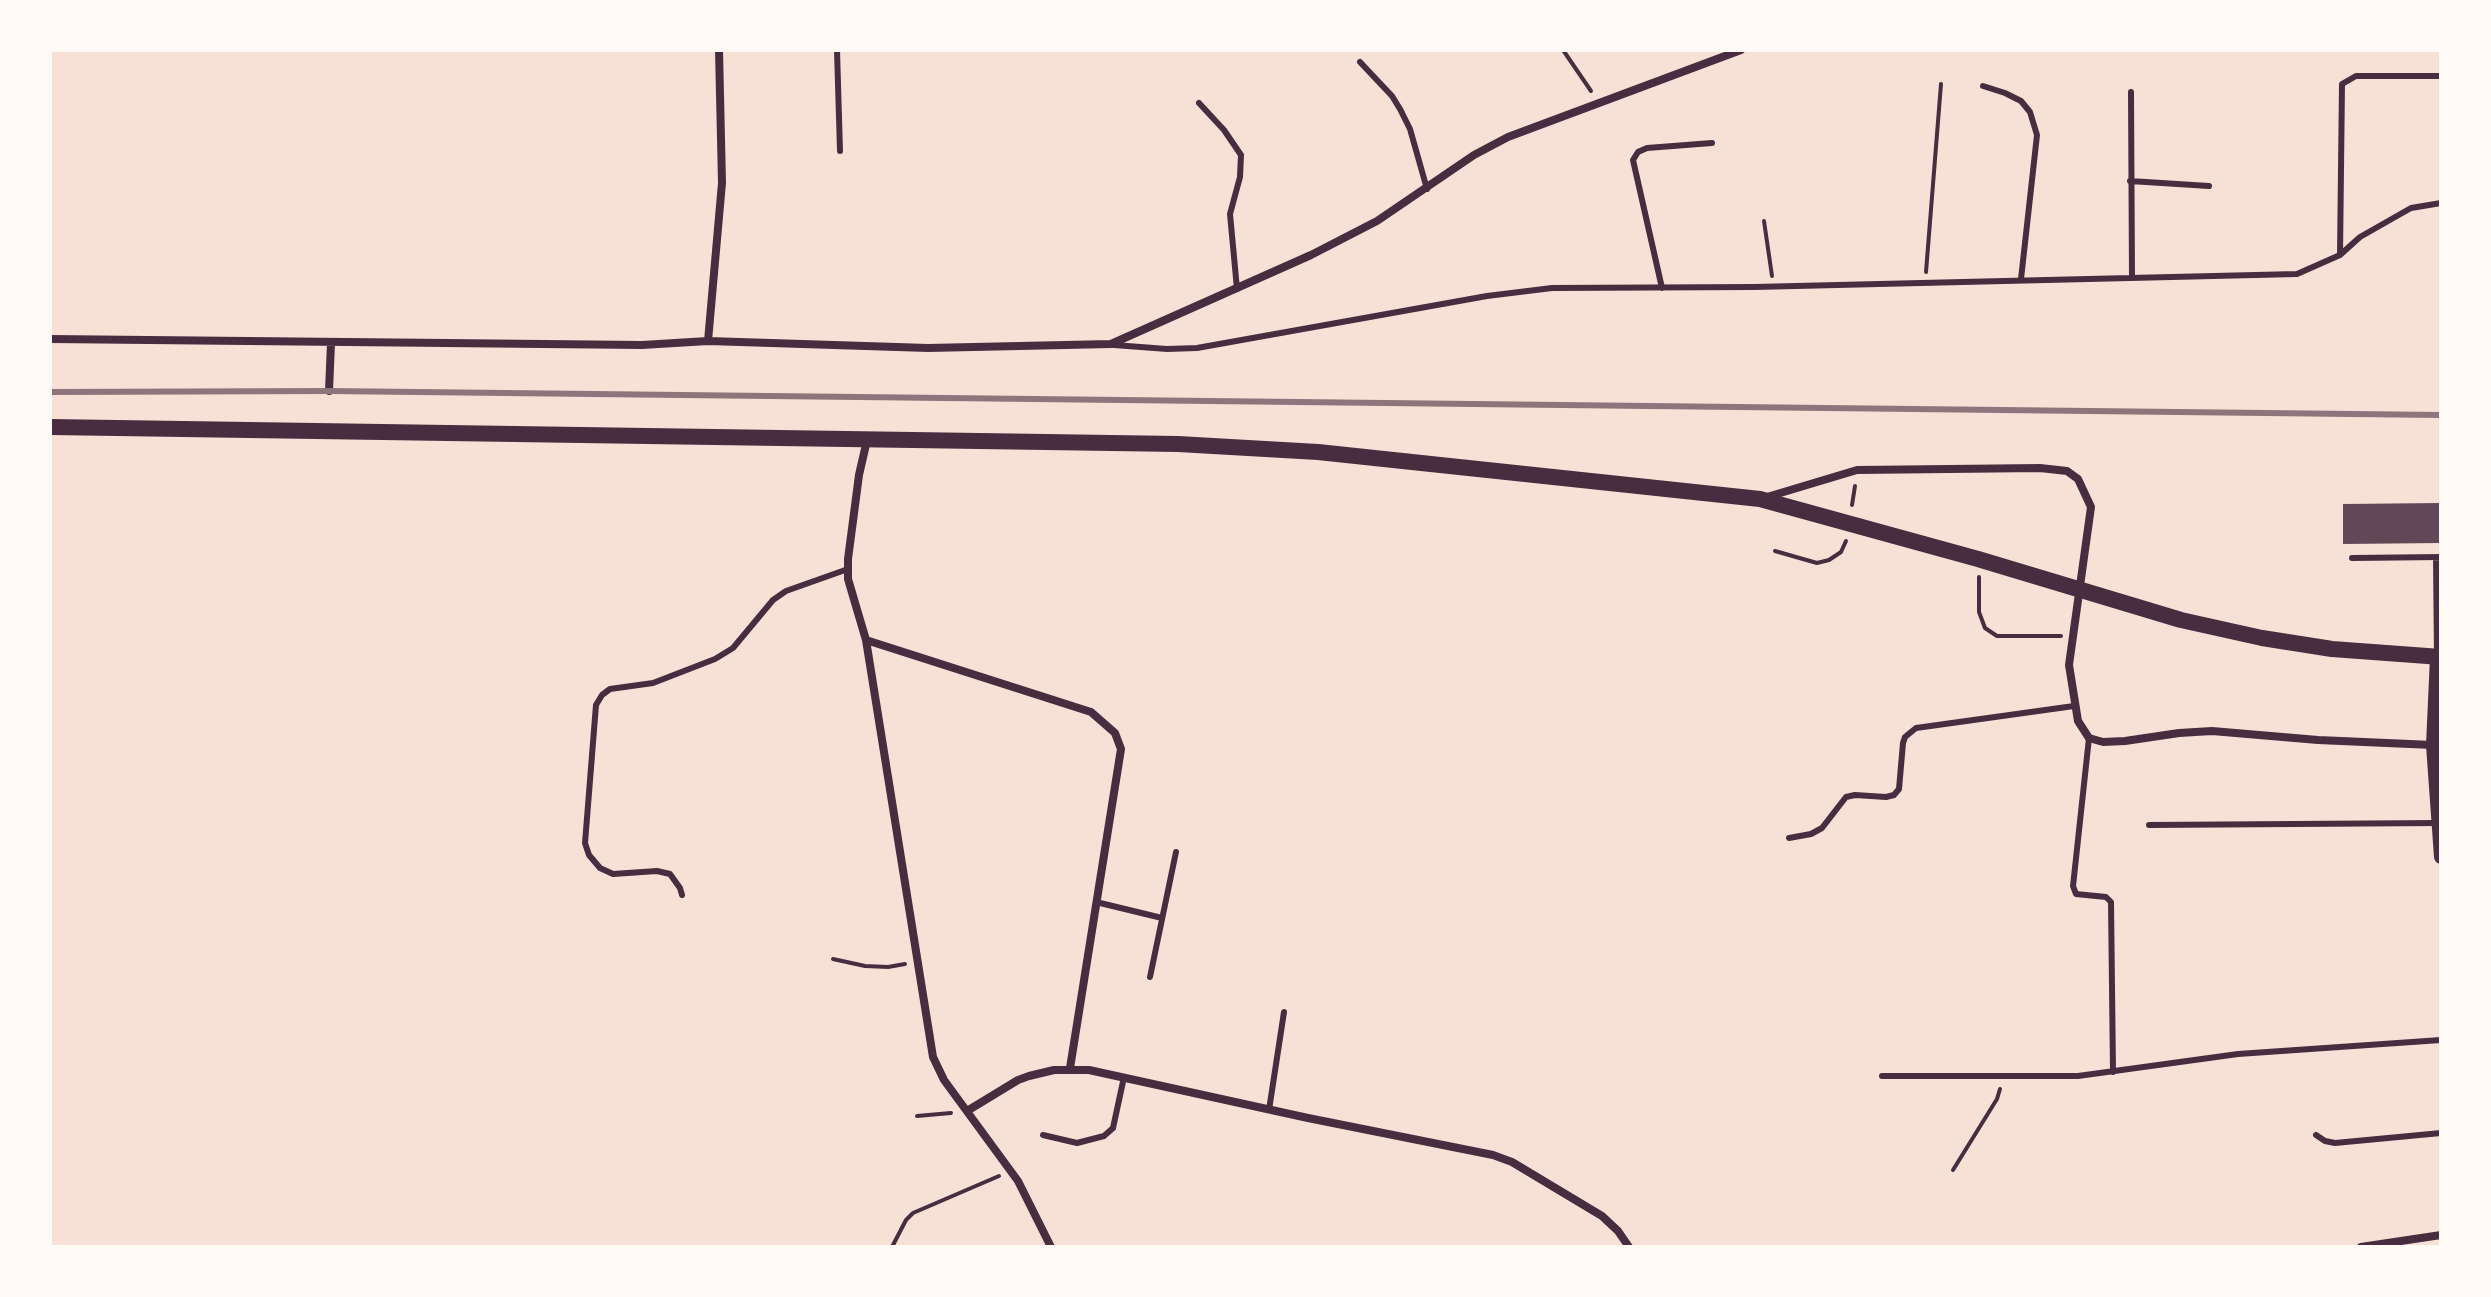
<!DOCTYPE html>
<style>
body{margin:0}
#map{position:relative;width:2491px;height:1297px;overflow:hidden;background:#f7e1d7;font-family:Cabin,sans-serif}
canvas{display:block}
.frame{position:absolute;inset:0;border:52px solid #fffaf5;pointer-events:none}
</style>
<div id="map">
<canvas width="2491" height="1297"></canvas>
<div class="frame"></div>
</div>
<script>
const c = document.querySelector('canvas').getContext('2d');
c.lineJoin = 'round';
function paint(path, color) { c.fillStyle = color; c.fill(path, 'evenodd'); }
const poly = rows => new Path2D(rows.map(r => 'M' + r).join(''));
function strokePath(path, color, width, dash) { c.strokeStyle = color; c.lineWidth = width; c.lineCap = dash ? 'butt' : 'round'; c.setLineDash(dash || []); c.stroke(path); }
paint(poly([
 [2441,503,2441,543,2343,544,2343,504]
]), '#644757');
strokePath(poly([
 [1563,50,1591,91],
 [1764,221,1772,276],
 [1926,272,1941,84],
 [1852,505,1855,486],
 [1775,551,1817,563,1829,560,1841,552,1846,541],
 [1979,577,1979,612,1985,628,1997,636,2061,636],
 [833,959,865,966,888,967,905,964],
 [917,1116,951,1113],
 [1953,1170,1997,1099,2000,1089],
 [892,1247,906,1220,913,1213,999,1176]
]), '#4a2c40', 4);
strokePath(poly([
 [837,50,840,151],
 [1360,62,1392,96,1400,109,1410,129,1427,189],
 [1983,86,2005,93,2021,101,2030,112,2037,135,2021,279],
 [2131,92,2132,278],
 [1199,103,1224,130,1241,155,1240,177,1230,214,1237,289],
 [2130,181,2209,186],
 [2340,255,2342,84,2356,76,2441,76],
 [1662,288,1633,160,1638,152,1647,148,1712,143],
 [1114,345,1167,349,1197,348,1487,296,1552,288,1754,287,2297,274,2340,255,2360,237,2411,208,2441,203],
 [2352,558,2441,557],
 [2436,558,2437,657],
 [2089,738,2073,886,2076,894,2106,897,2111,902,2113,1072],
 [2149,825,2438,823],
 [1789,838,1811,834,1822,828,1846,797,1855,795,1886,797,1894,795,1899,789,1903,743,1905,737,1916,728,2074,706],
 [682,895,680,888,670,874,657,871,613,874,600,868,589,855,585,843,596,705,602,695,610,689,653,683,715,659,733,648,773,600,786,591,848,569],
 [1096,902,1162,918],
 [1150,977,1176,852],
 [1882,1076,2078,1076,2238,1054,2441,1040],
 [1269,1110,1284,1012],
 [1043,1135,1077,1143,1104,1136,1113,1128,1124,1077],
 [2316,1135,2325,1141,2335,1143,2441,1133]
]), '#4a2c40', 6);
strokePath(poly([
 [50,339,642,345,708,341,928,348,1111,344,1311,255,1377,221,1474,155,1508,137,1741,50],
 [708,341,722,183,719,50],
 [329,391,331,343],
 [867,440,859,475,848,559,848,579,866,640,933,1057,944,1080,1018,1181,1051,1247],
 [1767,497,1857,470,2040,468,2067,471,2078,479,2091,507,2069,665,2078,721,2089,738,2103,742,2125,741,2179,733,2212,731,2318,740,2433,745],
 [866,640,1091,712,1115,733,1121,749,1070,1068],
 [967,1111,1018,1080,1029,1076,1054,1070,1089,1070,1308,1118,1493,1155,1512,1162,1602,1216,1618,1231,1629,1247],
 [2361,1247,2441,1235]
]), '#4a2c40', 8);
strokePath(poly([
 [2437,657,2433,745,2441,857]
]), '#4a2c40', 14);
strokePath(poly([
 [50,427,1178,444,1318,452,1760,499,1978,559,2181,620,2262,638,2332,649,2441,657]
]), '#4a2c40', 16);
strokePath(poly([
 [50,392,329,391,2441,415]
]), '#8f747c', 6);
</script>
